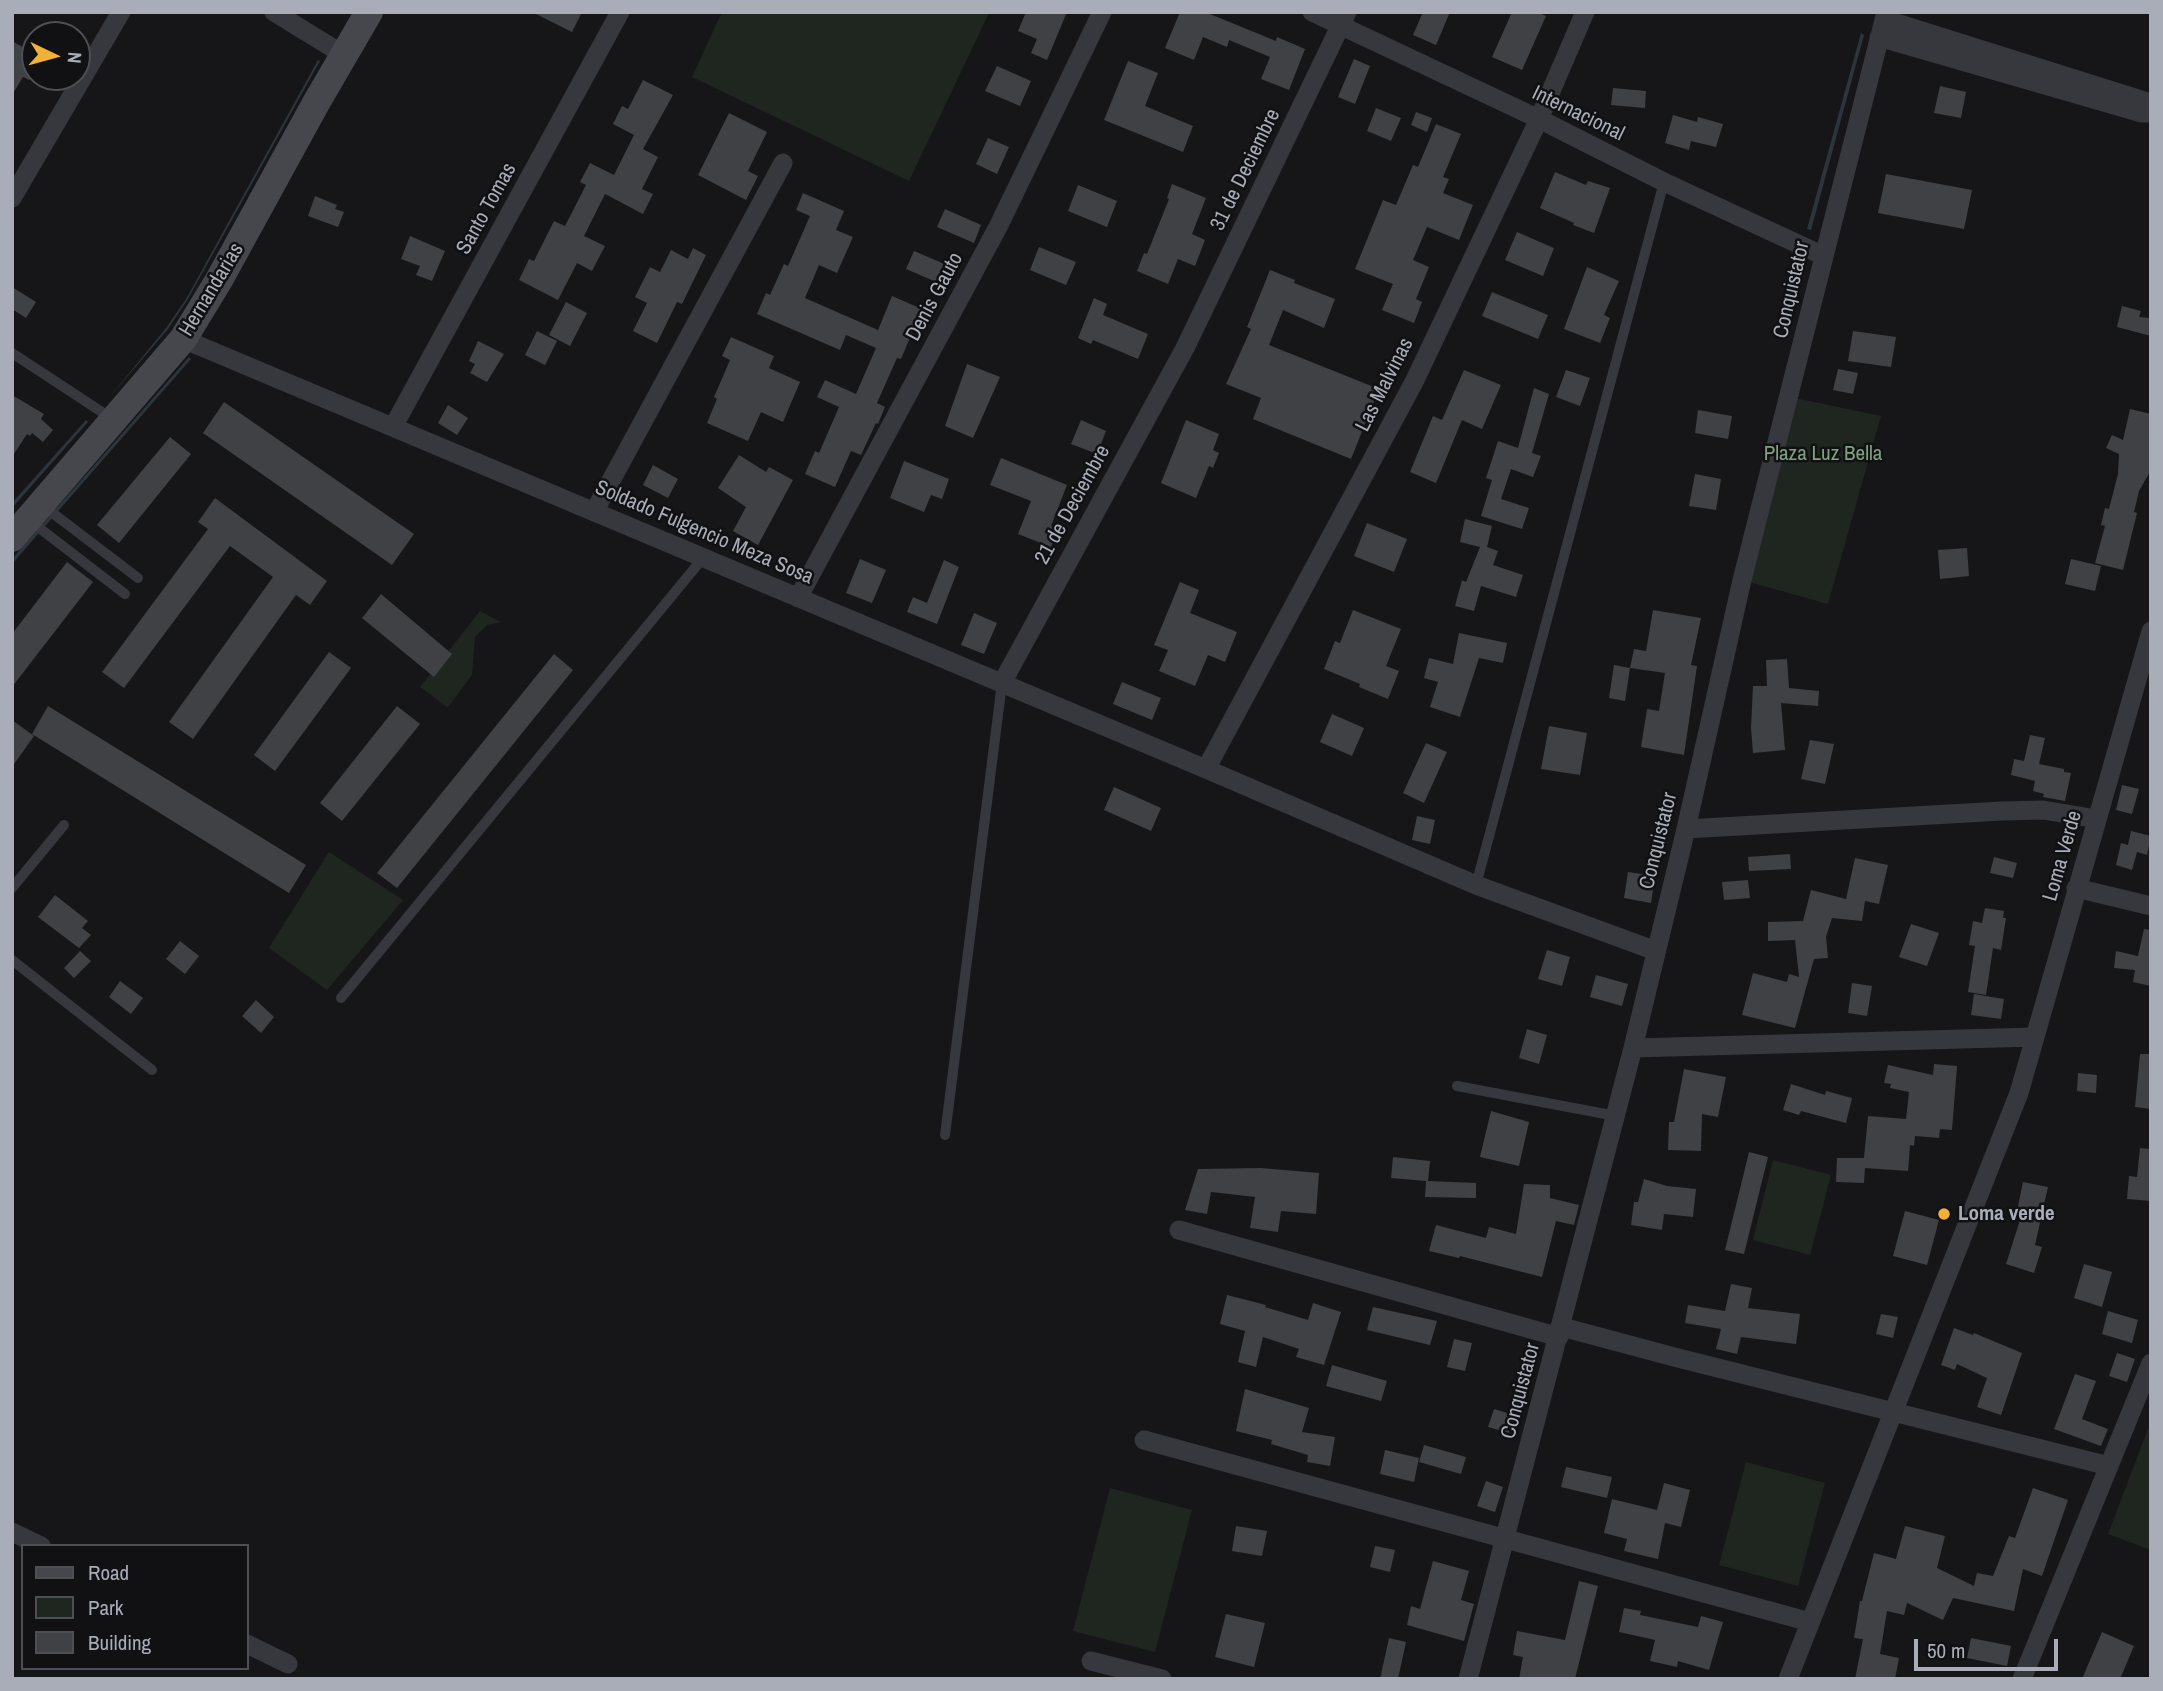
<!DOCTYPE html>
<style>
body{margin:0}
#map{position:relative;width:2163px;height:1691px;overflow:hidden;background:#161618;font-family:"Archivo Narrow",sans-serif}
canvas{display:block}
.frame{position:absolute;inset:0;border:14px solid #a8adb8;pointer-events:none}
.legend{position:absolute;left:21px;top:1544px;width:228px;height:126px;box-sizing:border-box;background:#111113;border:2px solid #4d4f55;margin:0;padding:9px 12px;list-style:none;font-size:21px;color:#a8adb8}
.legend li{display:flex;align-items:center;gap:14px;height:35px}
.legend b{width:35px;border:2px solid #4d4f55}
.north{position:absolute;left:21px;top:21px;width:70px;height:70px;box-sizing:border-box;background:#111113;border:2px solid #4d4f55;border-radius:50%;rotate:95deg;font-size:19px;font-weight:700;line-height:28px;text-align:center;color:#a8adb8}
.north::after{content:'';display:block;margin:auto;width:24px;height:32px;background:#f2b134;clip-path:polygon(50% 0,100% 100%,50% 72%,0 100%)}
.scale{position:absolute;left:1914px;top:1639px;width:144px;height:32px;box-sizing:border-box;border:4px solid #a8adb8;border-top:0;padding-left:9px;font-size:21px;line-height:24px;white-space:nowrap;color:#a8adb8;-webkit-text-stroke:5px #111113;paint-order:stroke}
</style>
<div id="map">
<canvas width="2163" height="1691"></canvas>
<div class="frame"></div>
<ul class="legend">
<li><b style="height:9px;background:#45474d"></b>Road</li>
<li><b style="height:19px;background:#1e261f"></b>Park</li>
<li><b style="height:19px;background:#404145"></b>Building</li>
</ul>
<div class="north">N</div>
<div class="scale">50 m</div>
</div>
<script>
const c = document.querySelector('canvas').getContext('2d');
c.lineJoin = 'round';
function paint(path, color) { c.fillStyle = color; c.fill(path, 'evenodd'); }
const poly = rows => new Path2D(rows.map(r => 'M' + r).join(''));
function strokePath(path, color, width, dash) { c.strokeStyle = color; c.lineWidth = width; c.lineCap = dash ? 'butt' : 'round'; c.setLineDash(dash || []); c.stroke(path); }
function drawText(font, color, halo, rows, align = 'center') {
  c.font = font + ' "Archivo Narrow",sans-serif'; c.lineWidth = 5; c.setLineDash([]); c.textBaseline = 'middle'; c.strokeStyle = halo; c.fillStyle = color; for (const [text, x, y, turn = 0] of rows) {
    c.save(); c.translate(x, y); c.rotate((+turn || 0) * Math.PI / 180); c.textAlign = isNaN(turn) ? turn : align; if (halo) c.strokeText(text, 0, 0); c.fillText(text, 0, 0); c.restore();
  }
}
paint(poly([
 [722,12,989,12,989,13,909,181,692,77],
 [1790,397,1881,416,1828,604,1742,580],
 [480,611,501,622,487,625,475,637,472,675,449,706,447,707,420,687],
 [329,852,403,900,327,990,269,948],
 [1773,1160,1831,1175,1810,1255,1753,1240],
 [2151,1421,2151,1550,2108,1534],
 [1746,1462,1825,1483,1798,1586,1719,1565],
 [1110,1488,1192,1510,1155,1652,1073,1631]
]), '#1e261f');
paint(poly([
 [1861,33,1864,35,1811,230,1807,229],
 [318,60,320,61,188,299,168,329,108,399,166,328,186,299],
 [189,357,191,359,12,564,12,559],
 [86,420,88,422,12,508,12,503]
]), '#2c353c');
paint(poly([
 [532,12,582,12,572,32],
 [1026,12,1067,12,1047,60,1031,53,1037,39,1018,31],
 [1180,12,1205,12,1276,41,1277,37,1305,49,1289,90,1261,79,1270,57,1229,40,1227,47,1203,37,1194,60,1165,48],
 [1423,12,1450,12,1436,45,1413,35],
 [1512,12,1537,12,1546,16,1522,70,1492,57],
 [12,41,35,54,35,71,29,80,23,77,12,95],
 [1354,59,1370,66,1355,104,1338,97],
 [1128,61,1158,73,1145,106,1193,126,1183,152,1104,120],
 [997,66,1031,81,1020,106,985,91],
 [643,80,673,95,643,149,658,157,642,189,653,194,643,214,605,194,584,236,605,246,592,271,577,263,558,300,519,280,529,259,534,261,554,221,565,226,586,185,580,182,590,163,614,175,634,135,613,124,622,106,628,109],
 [1940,86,1966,92,1961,118,1934,113],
 [1613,88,1646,91,1645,108,1611,105],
 [1376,108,1401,118,1391,141,1367,131],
 [1416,112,1432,118,1427,132,1411,125],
 [729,113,767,132,748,171,758,176,746,200,698,175],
 [1673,115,1697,122,1698,117,1723,124,1716,147,1691,141,1689,150,1665,143],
 [1436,124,1461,134,1443,177,1449,179,1443,193,1473,205,1459,240,1427,227,1413,260,1429,267,1416,299,1422,302,1414,323,1382,310,1393,284,1355,269,1383,200,1396,205,1413,165,1418,167],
 [988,138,1009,147,997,174,976,164],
 [1555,172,1586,185,1588,181,1610,188,1594,233,1573,225,1574,223,1540,208],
 [1886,174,1972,190,1964,229,1878,213],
 [1172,184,1206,198,1192,234,1205,240,1195,266,1178,259,1168,284,1137,271,1144,253,1147,254,1169,199,1167,198],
 [1078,185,1117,201,1107,227,1068,211],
 [803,193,844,211,836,230,853,237,837,273,819,265,805,298,878,330,892,296,922,309,901,359,897,358,877,403,885,407,878,424,876,423,861,455,851,451,835,487,805,474,815,451,819,453,839,407,817,397,825,380,856,394,876,348,846,335,840,350,757,314,766,293,770,295,784,264,788,266,810,216,796,210],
 [315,196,337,205,335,209,344,212,338,227,308,216],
 [945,209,981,225,974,243,937,227],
 [1517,232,1554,248,1543,276,1505,260],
 [410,236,445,251,432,281,416,275,420,266,401,259],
 [1039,247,1076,262,1066,285,1030,270],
 [693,248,706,255,682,304,677,302,657,343,633,331,647,303,635,297,650,267,660,272,671,250,688,259],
 [914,251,949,266,941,284,906,269],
 [1587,267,1619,281,1604,315,1610,318,1600,343,1564,329],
 [1270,270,1295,280,1294,283,1335,299,1324,328,1283,310,1269,345,1379,389,1351,459,1253,419,1261,398,1226,384,1251,329,1247,327],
 [12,287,36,302,26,318,12,309],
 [1492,292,1548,315,1538,339,1482,316],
 [1094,298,1107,304,1103,315,1148,334,1138,359,1093,340,1091,344,1078,338],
 [566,302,587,313,570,346,549,335],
 [2122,306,2141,311,2139,317,2151,318,2151,336,2117,327],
 [537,331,557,341,545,365,525,355],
 [1853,331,1896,337,1891,367,1848,361],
 [731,337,774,356,769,368,800,382,783,422,761,412,748,441,707,423,717,399,714,397,730,360,722,356],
 [478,341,504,354,487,382,470,373,475,364,469,361],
 [967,364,1000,377,973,438,945,426],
 [1838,369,1858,373,1853,394,1833,390],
 [1464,370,1501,385,1482,429,1462,420,1436,483,1410,472,1433,416,1442,420],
 [1566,370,1590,378,1580,406,1556,397],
 [1534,388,1549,394,1532,453,1541,456,1533,477,1511,469,1501,499,1529,508,1522,529,1481,516,1492,480,1486,478,1498,441,1518,448],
 [12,395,44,414,41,419,53,430,43,442,32,433,30,436,27,434,12,457],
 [224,402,414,534,392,565,203,433],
 [448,405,468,418,457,435,438,423],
 [2130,409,2151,414,2151,470,2139,491,2134,512,2137,513,2123,570,2095,563,2105,526,2101,525,2105,508,2109,509,2118,474,2119,454,2106,448,2112,435,2123,440],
 [1698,410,1732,416,1728,439,1695,433],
 [1081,420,1106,431,1097,454,1071,444],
 [1186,420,1219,434,1213,450,1219,453,1213,468,1209,466,1196,498,1161,483],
 [170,437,191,454,119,543,97,525],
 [739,455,766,472,769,467,793,480,758,545,733,531,746,507,718,488],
 [1001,458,1067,485,1051,526,1058,529,1051,547,1018,534,1031,501,990,485],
 [904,461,949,479,942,499,931,495,924,512,890,498],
 [653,465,678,479,668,498,643,485],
 [1695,474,1721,479,1716,510,1689,506],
 [215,498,327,581,310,605,296,595,193,739,169,722,273,577,230,546,124,688,102,672,208,529,198,522],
 [1465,519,1492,526,1487,547,1498,551,1493,565,1523,575,1516,597,1481,586,1474,611,1455,606,1462,580,1466,582,1480,547,1460,542],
 [1367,523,1407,539,1394,572,1354,556],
 [1967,548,1969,576,1940,579,1938,550],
 [860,559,886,570,872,603,846,593],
 [2071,559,2101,566,2095,591,2065,584],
 [944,560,959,567,937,624,907,612,913,597,927,603],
 [67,562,93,582,12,687,12,634],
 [1180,582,1199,590,1190,613,1237,632,1225,662,1208,655,1195,686,1159,671,1168,650,1154,645],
 [381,594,452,654,434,677,362,618],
 [1353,610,1401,629,1386,666,1399,671,1388,699,1359,687,1360,684,1324,669,1335,641,1340,643],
 [1653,610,1701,618,1691,665,1697,666,1684,755,1641,747,1647,709,1659,711,1665,673,1630,668,1634,649,1646,651],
 [974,613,997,623,984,654,961,645],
 [1459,633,1507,643,1503,663,1479,658,1460,717,1430,707,1438,682,1424,678,1429,658,1453,664],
 [329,652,351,668,275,771,254,755],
 [554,654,573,670,397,888,377,873],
 [1787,659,1789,688,1819,691,1818,706,1781,703,1785,750,1753,753,1751,728,1753,686,1767,686,1766,660],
 [1614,665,1630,668,1625,701,1609,698],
 [1122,682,1161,698,1152,720,1113,704],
 [48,706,306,865,289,893,32,734],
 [397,706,420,724,342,821,320,803],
 [1332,714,1364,728,1352,756,1320,742],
 [12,720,34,736,12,767],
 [1549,726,1587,733,1580,775,1541,769],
 [2030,735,2045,738,2039,764,2064,769,2064,772,2071,773,2065,801,2043,797,2044,794,2033,791,2035,781,2011,775,2014,759,2024,761],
 [1810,740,1834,744,1825,784,1801,779],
 [1426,743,1447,752,1424,803,1403,793],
 [2122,785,2139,789,2132,814,2116,810],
 [1114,787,1161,808,1151,831,1104,810],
 [1417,816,1435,820,1430,844,1412,840],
 [2131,831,2151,836,2147,855,2137,852,2132,870,2116,865,2121,843,2128,845],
 [1790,854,1791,869,1749,871,1748,857],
 [1994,857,2017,863,2013,878,1990,873],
 [1855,858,1888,865,1879,904,1865,901,1862,921,1832,918,1826,937,1828,958,1814,959,1795,1028,1742,1015,1753,973,1787,982,1789,974,1799,977,1795,940,1768,941,1768,922,1803,921,1811,890,1846,899],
 [1628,872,1655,876,1651,903,1624,898],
 [1748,880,1750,898,1724,900,1722,882],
 [55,895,88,921,82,928,91,935,79,948,38,917],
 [1985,908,2004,911,2003,918,2006,918,2001,950,1993,948,1986,995,1968,992,1975,946,1969,945,1973,921,1982,923],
 [1911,924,1939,933,1927,966,1899,957],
 [2144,929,2151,930,2151,986,2133,982,2135,970,2114,968,2116,951,2138,956],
 [180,941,199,956,185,974,166,959],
 [1547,950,1570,957,1562,986,1538,979],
 [80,951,91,961,74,978,64,968],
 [1596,975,1628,984,1622,1006,1590,997],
 [120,981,143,998,131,1014,109,997],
 [1852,983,1872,986,1867,1016,1848,1013],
 [1974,994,2004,999,2001,1019,1971,1015],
 [256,1000,274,1017,261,1033,242,1016],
 [1527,1029,1547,1035,1539,1064,1519,1058],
 [2140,1054,2151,1054,2151,1109,2135,1107],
 [1934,1064,1957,1066,1952,1130,1940,1129,1939,1138,1915,1136,1914,1146,1910,1145,1908,1171,1865,1168,1864,1183,1836,1182,1837,1158,1864,1158,1868,1116,1906,1119,1909,1092,1890,1088,1891,1084,1884,1083,1888,1065,1933,1075],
 [1684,1069,1726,1077,1718,1117,1702,1114,1701,1151,1668,1150,1669,1122,1674,1122],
 [2078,1073,2097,1075,2096,1093,2077,1091],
 [1791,1084,1825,1095,1826,1091,1852,1098,1846,1123,1801,1111,1799,1115,1783,1110],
 [1491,1111,1529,1122,1519,1166,1480,1157],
 [2140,1148,2151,1149,2151,1201,2127,1199,2129,1176,2137,1177],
 [1749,1152,1768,1157,1744,1254,1725,1250],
 [1393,1157,1430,1161,1428,1181,1476,1183,1476,1198,1425,1197,1426,1181,1391,1178],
 [1261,1168,1319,1173,1316,1214,1281,1211,1278,1232,1250,1228,1255,1197,1211,1192,1207,1214,1185,1210,1198,1169],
 [1644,1179,1667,1186,1696,1189,1693,1217,1664,1214,1662,1230,1631,1225,1634,1202,1638,1202],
 [2023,1182,2048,1187,2035,1245,2042,1247,2034,1273,2006,1264,2021,1217,2016,1216],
 [1524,1184,1550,1185,1550,1198,1579,1205,1574,1225,1556,1221,1542,1277,1460,1256,1459,1258,1429,1251,1436,1225,1486,1238,1489,1227,1516,1234],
 [1905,1211,1939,1220,1927,1265,1893,1256],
 [2084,1264,2112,1272,2102,1307,2074,1298],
 [1731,1284,1752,1288,1748,1308,1800,1314,1796,1344,1741,1337,1737,1354,1716,1349,1721,1329,1685,1323,1688,1305,1725,1311],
 [1227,1295,1266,1305,1265,1307,1308,1320,1313,1303,1341,1312,1324,1365,1296,1357,1299,1349,1263,1337,1256,1367,1238,1362,1245,1331,1220,1324],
 [1373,1307,1437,1321,1430,1345,1367,1330],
 [2108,1311,2138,1320,2132,1343,2102,1334],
 [1881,1314,1898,1317,1893,1338,1876,1334],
 [1954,1328,1973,1335,1974,1333,2022,1353,2001,1415,1977,1407,1987,1378,1957,1364,1955,1370,1941,1365],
 [1454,1339,1472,1343,1465,1371,1447,1367],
 [2117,1353,2135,1359,2127,1382,2109,1376],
 [1332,1365,1387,1381,1381,1401,1326,1386],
 [2075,1374,2096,1381,2082,1419,2108,1429,2101,1446,2054,1429],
 [1245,1389,1309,1408,1302,1432,1335,1437,1330,1466,1307,1462,1308,1455,1271,1444,1272,1440,1236,1431],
 [1494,1409,1514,1415,1509,1433,1488,1427],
 [1424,1445,1466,1457,1461,1474,1419,1462],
 [1385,1450,1419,1458,1414,1482,1380,1474],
 [1566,1467,1612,1477,1607,1498,1561,1487],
 [1486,1481,1503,1487,1495,1512,1477,1506],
 [1664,1483,1690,1490,1681,1527,1665,1523,1658,1559,1624,1551,1627,1539,1604,1533,1612,1499,1657,1510],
 [2033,1488,2068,1500,2042,1576,2023,1569,2014,1611,1953,1598,1943,1620,1907,1603,1904,1615,1887,1611,1880,1654,1899,1658,1895,1679,1855,1679,1863,1639,1854,1638,1860,1601,1862,1601,1874,1553,1896,1559,1905,1526,1945,1536,1937,1568,1974,1586,1977,1573,1993,1576,2009,1536,2015,1538],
 [1236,1526,1267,1531,1262,1556,1232,1551],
 [1375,1546,1395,1550,1390,1572,1370,1567],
 [1433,1561,1469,1571,1461,1600,1474,1604,1464,1641,1407,1625,1411,1606,1420,1609],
 [1579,1581,1598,1586,1575,1679,1519,1679,1523,1657,1513,1655,1517,1631,1565,1640],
 [1624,1608,1641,1611,1640,1615,1698,1627,1701,1616,1723,1622,1709,1670,1678,1661,1677,1667,1650,1661,1655,1640,1619,1632],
 [1226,1614,1265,1623,1254,1667,1215,1657],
 [2102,1632,2134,1646,2120,1679,2082,1679],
 [1389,1638,1406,1642,1398,1679,1380,1679],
 [1971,1638,2011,1646,2007,1666,1967,1658]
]), '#404145');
strokePath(poly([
 [12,353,111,418],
 [42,505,138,578],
 [29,520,125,594],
 [1476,885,1664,182],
 [12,888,64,825],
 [12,960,152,1070],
 [341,998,703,558],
 [1457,1086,1616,1116],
 [945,1135,1002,683]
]), '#37383d', 10);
strokePath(poly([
 [274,12,344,55],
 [1312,12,1539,119,1664,182,1824,256],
 [1884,19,2151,103],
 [1879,37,2142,113,2151,113],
 [12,198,121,12],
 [183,339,1206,769,1476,885,1656,951],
 [393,427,620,12],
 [594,512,783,163],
 [798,598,998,227,1102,12],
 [1002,683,1185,348,1347,12],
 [1206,769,1414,382,1539,119,1585,12],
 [1686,829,2002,811,2043,810,2097,819],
 [2076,888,2151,906],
 [1633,1048,2035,1037],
 [1179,1230,1559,1337],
 [1562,1327,1678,1358,2109,1466],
 [1144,1440,1810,1622],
 [12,1532,41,1546],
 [247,1644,288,1664],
 [1091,1661,1162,1679],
 [1468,1679,1633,1048,1686,829,1742,580,1886,12],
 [1788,1679,2019,1093,2151,631],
 [2022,1679,2151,1363]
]), '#37383d', 19);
strokePath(poly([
 [12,538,183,339,219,280,316,103,369,12]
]), '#45474d', 28);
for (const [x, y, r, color] of [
 [1944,1214,7,"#f2b134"]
]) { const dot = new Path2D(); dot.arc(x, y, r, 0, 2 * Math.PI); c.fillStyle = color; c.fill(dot); strokePath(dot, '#111113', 2.5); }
drawText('21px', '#a8adb8', '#111113', [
 ["Internacional",1578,114,26],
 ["31 de Deciembre",1246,170,-64],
 ["Santo Tomas",487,209,-61],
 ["Hernandarias",212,290,-59],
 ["Conquistator",1792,290,-77],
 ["Denis Gauto",935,297,-62],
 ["Las Malvinas",1385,385,-63],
 ["21 de Deciembre",1073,505,-61],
 ["Soldado Fulgencio Meza Sosa",704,533,23],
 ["Conquistator",1659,841,-76],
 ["Loma Verde",2063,856,-74],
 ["Conquistator",1521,1391,-75]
]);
drawText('21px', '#7fa381', '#111113', [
 ["Plaza Luz Bella",1823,454]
]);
drawText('bold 21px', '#a8adb8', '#111113', [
 ["Loma verde",1958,1214]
], 'left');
</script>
